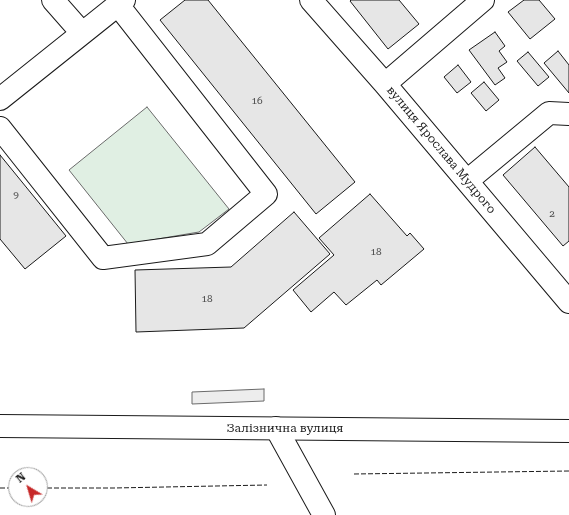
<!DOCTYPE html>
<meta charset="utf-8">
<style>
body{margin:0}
#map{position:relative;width:569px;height:515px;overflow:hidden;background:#fff;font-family:"Roboto Serif",serif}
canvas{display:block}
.north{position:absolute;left:8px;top:467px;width:40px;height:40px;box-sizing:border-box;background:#fff;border:1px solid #a3a3a3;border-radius:50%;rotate:322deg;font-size:11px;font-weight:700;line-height:16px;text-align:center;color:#1a1a1a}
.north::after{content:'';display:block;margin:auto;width:14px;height:18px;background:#c62828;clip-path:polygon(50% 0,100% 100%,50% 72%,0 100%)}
</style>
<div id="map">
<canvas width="569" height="515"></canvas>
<div class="north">N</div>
</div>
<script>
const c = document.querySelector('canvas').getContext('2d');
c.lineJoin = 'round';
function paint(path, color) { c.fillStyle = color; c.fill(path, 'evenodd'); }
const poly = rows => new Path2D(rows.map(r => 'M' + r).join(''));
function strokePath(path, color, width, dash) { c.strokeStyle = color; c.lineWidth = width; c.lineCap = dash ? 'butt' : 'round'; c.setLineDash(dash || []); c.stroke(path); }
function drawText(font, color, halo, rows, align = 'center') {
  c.font = font + ' "Roboto Serif",serif'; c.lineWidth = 3; c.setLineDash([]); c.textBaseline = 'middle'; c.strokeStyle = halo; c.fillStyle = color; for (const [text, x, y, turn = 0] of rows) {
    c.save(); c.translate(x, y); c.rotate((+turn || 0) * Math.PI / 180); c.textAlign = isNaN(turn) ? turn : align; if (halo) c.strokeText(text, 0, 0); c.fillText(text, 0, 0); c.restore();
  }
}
const green = poly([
 [147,107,229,209,199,232,128,244,69,170,147,107]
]);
paint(green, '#e0efe3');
strokePath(green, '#6a6a6a', 1);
const parking = poly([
 [264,389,264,401,192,404,192,392,264,389]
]);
paint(parking, '#ededed');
strokePath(parking, '#6a6a6a', 1);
const building = poly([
 [185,0,208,0,355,182,316,214,160,20,185,0],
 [351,0,399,0,419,24,388,49,350,1,351,0],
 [524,0,539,0,555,19,530,39,508,12,524,0],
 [495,32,505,46,499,51,507,62,498,68,505,78,495,85,469,50,495,32],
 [558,51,569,65,569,93,544,63,558,51],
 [528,52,549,77,538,86,517,61,528,52],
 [458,65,471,82,457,93,444,77,458,65],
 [484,82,499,100,486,111,471,93,484,82],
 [535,147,569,187,569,241,563,246,503,175,535,147],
 [0,155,66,236,25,269,0,239,0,155],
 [370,194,407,236,410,233,424,249,381,285,377,280,346,305,334,292,311,312,293,290,334,255,319,238,370,194],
 [294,212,330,254,244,328,136,332,135,270,231,267,294,212]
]);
paint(building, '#e6e6e6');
strokePath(building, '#1a1a1a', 1);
const minor = poly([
 [53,0,82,33],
 [311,0,385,84,569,302],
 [385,84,483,0],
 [0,99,124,0],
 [0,128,103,258,207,244,266,194,118,5],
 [467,181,549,113,569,114],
 [276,428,324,515]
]);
const major = poly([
 [0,426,569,431]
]);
strokePath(minor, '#1a1a1a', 24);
strokePath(major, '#1a1a1a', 24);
strokePath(minor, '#fff', 22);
strokePath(major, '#fff', 22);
strokePath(poly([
 [354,474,569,471],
 [0,488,16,488],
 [40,488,114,488,267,485]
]), '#1a1a1a', 1, [5, 2]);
drawText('10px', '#4d4d4d', null, [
 ["16",257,101],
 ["9",16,195],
 ["2",552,214],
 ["18",376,252],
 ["18",207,299]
]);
drawText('12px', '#1a1a1a', '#fff', [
 ["вулиця Ярослава Мудрого",441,150,50],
 ["Залізнична вулиця",285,428]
]);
</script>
